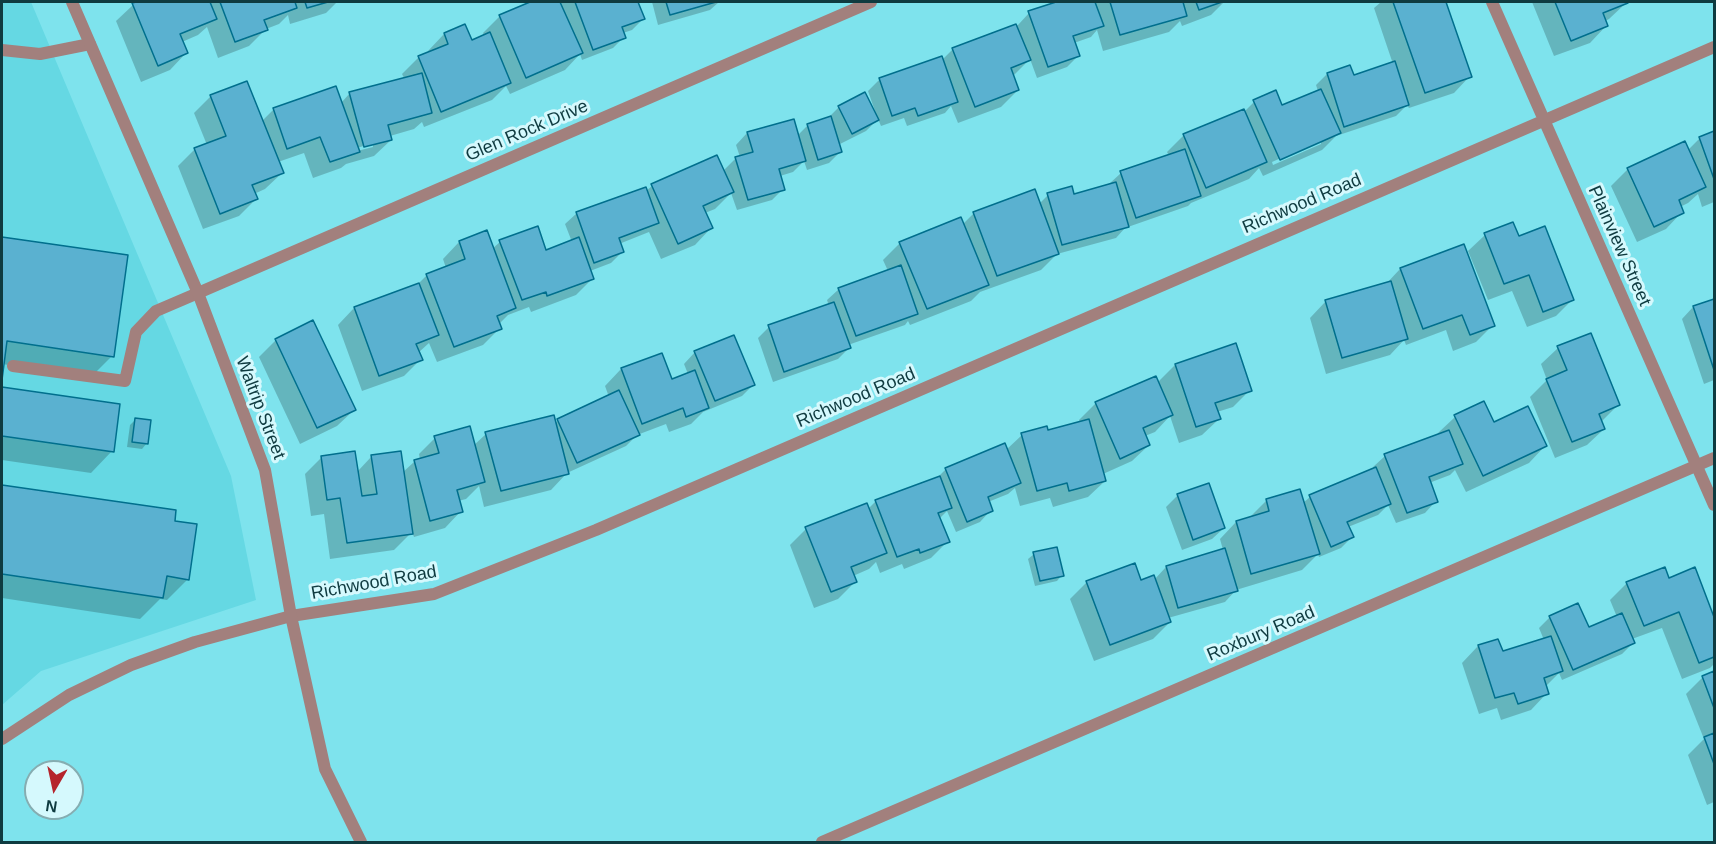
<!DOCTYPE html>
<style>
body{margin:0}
#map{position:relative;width:1716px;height:844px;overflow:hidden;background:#7ee3ed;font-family:Helvetica,sans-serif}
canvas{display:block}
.frame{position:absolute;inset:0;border:3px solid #0f3b40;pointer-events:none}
.north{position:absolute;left:24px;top:760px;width:60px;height:60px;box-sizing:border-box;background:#d5f9fd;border:2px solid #86adb1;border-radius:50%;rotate:189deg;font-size:16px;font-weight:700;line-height:24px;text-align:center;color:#0f3b40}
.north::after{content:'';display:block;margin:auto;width:21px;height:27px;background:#b5252d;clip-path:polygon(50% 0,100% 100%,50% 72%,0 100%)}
</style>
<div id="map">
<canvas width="1716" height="844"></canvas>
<div class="frame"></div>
<div class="north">N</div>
</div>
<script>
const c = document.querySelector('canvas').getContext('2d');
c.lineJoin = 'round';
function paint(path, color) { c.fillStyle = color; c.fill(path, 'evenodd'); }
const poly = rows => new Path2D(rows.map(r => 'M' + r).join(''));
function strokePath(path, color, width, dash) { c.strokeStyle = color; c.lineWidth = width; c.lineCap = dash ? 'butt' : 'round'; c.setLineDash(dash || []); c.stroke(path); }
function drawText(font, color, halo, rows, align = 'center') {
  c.font = font + ' Helvetica,sans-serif'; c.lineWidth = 6; c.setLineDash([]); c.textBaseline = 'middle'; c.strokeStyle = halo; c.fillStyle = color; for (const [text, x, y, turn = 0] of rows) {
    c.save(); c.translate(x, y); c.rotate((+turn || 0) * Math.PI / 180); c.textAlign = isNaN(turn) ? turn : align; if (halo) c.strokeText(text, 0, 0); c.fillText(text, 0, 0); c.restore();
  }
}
paint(poly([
 [2,2,31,2,231,476,256,600,41,671,2,705]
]), '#65d8e3');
paint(poly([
 [140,2,337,2,326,13,290,24,288,15,279,24,266,29,249,46,218,58,207,27,198,35,182,42,186,53,170,70,141,82,116,21,133,5],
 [534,2,637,2,643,19,632,30,623,33,624,37,613,48,582,60,580,54,565,70,510,94,506,86,492,100,424,127,422,122,414,129,390,136,391,140,374,156,346,164,341,168,313,178,304,153,278,162,282,173,265,189,254,194,256,199,239,216,203,229,178,166,194,150,207,145,194,113,211,96,262,121,273,110,335,88,341,103,350,93,404,78,402,74,419,57,429,54,428,51,444,34,465,26,471,42,484,36,483,33,500,16],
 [373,143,373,147,357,151,357,148],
 [652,2,719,2,710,10,658,25],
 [1060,2,1224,2,1211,15,1182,26,1180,21,1169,32,1103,51,1097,30,1091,37,1074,43,1079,55,1067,67,1037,78,1030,59,1012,77,1018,90,1001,107,958,123,951,106,945,113,907,126,904,118,881,126,878,119,866,131,838,145,840,152,829,163,807,170,804,161,793,172,780,176,783,189,772,200,737,210,731,193,715,209,705,213,711,228,695,245,661,259,649,232,619,244,622,252,611,263,590,271,593,278,576,295,531,312,529,307,508,315,499,324,500,328,483,345,437,362,429,343,418,353,421,359,404,376,362,391,338,325,354,308,417,285,427,275,446,268,443,259,459,242,486,232,492,249,500,242,545,251,572,242,565,224,577,213,646,191,652,186,723,171,736,158,740,157,736,145,747,133,797,136,808,125,827,119,839,107,876,114,868,91,880,79,942,60,953,49,1018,25,1029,13],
 [1381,2,1444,2,1470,76,1454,93,1409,108,1407,105,1396,116,1336,136,1322,150,1263,176,1259,168,1249,179,1191,203,1188,206,1125,228,1116,238,1057,254,1041,270,980,292,971,301,910,325,908,321,905,325,848,345,849,348,838,359,773,382,758,338,769,327,829,306,827,300,839,289,888,271,883,260,900,243,963,224,974,213,1039,204,1048,195,1073,196,1109,184,1121,173,1169,156,1167,152,1184,135,1244,112,1254,102,1281,107,1318,91,1316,85,1327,74,1353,77,1393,64,1374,8],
 [1321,140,1321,144,1273,165,1272,162],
 [1532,2,1626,2,1626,3,1609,19,1605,21,1606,26,1590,43,1554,56],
 [1714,133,1714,202,1702,207,1698,194,1688,203,1680,207,1682,212,1666,229,1637,242,1611,186,1628,169,1688,150,1700,138],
 [1485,235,1518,238,1573,299,1556,316,1527,327,1512,291,1488,300,1468,251],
 [2,238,127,257,112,356,91,377,2,364,2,369],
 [1463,246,1493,325,1476,342,1453,351,1446,330,1406,345,1404,340,1390,355,1326,374,1310,318,1326,301,1386,284,1400,269],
 [1714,300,1714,380,1704,384,1682,319,1693,307],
 [276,340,354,410,337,426,300,444,259,357],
 [1558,348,1618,405,1601,422,1604,429,1587,445,1555,458,1530,397,1547,380,1541,364],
 [695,352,753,385,742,396,703,412,691,424,669,432,666,424,637,435,626,446,567,473,551,490,484,507,479,486,466,499,458,501,461,511,445,528,414,537,412,532,394,550,330,559,324,514,311,516,305,474,322,457,357,472,372,456,402,473,414,462,420,460,419,454,435,438,473,446,486,434,554,423,609,397,605,386,621,369,661,355,672,381,688,374,684,364],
 [1175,365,1250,390,1233,407,1217,412,1219,419,1202,435,1179,443,1170,416,1155,432,1145,436,1149,445,1132,461,1103,474,1105,481,1088,497,1053,507,1050,498,1020,506,1015,488,1008,494,988,502,991,510,980,522,956,532,947,511,939,519,948,541,931,558,904,569,902,564,880,573,876,562,869,569,853,576,855,582,838,599,814,608,790,545,806,529,868,509,876,501,936,479,946,469,1006,450,1022,435,1047,432,1080,423,1079,420,1096,403,1157,383],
 [2,389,119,406,112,451,91,473,2,460],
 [1455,417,1493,424,1545,446,1529,463,1466,492,1455,470,1450,475,1429,483,1436,501,1425,513,1396,523,1388,505,1378,515,1348,527,1352,537,1341,548,1319,557,1318,554,1302,570,1236,590,1225,602,1168,618,1170,622,1153,639,1094,661,1070,599,1087,582,1154,580,1166,567,1223,550,1220,539,1236,522,1250,517,1267,500,1303,503,1310,497,1374,469,1373,467,1385,456,1439,435,1438,433],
 [135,420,147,443,142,449,127,447,130,425],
 [2,486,175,511,173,522,188,579,167,600,160,599,140,619,2,598],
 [1178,495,1224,528,1212,539,1182,550,1166,507],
 [1034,554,1062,575,1057,581,1035,586,1028,559],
 [1694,569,1714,621,1714,664,1710,668,1682,679,1662,628,1632,639,1633,643,1622,654,1562,680,1559,673,1545,687,1547,693,1531,710,1501,720,1497,708,1479,714,1462,663,1478,646,1497,640,1502,653,1544,640,1539,628,1550,617,1588,629,1617,617,1610,600,1627,583,1668,580],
 [1714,673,1714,802,1707,805,1688,755,1704,739,1686,694,1703,677]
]), '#0003');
const building = poly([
 [136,2,210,2,217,19,180,34,188,53,158,66,132,3,136,2],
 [220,2,295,2,297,8,264,20,268,30,235,42,220,2],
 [305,2,328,2,307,8,305,2],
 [530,2,560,2,583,53,526,78,499,15,530,2],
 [575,2,638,2,645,19,622,27,626,38,593,50,575,2],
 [666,2,716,2,670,15,666,2],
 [1056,2,1095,2,1104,26,1073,36,1080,56,1048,67,1028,11,1056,2],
 [1110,2,1183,2,1187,16,1120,35,1110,2],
 [1196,2,1222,2,1199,10,1196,2],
 [1393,2,1446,2,1472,77,1425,93,1393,2],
 [1555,2,1627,2,1628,3,1603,13,1608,26,1571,41,1555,2],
 [465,24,472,40,490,32,511,83,441,112,418,56,448,44,444,33,465,24],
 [1016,24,1031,60,1011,68,1019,90,975,107,952,48,1016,24],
 [942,56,958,102,918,116,915,108,892,116,879,78,942,56],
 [1395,61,1409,105,1344,127,1327,73,1350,65,1354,75,1395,61],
 [422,73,432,113,388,125,392,140,364,147,349,92,422,73],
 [247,81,284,173,252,185,258,199,220,214,194,148,226,136,210,95,247,81],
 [336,86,360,152,330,162,320,137,287,149,273,108,336,86],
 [1321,89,1341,133,1280,160,1253,100,1276,90,1282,105,1321,89],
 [865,92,879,120,852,134,838,106,865,92],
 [1244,109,1267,162,1206,188,1183,134,1244,109],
 [831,116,842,152,818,160,807,124,831,116],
 [794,119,806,161,779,169,785,190,748,200,735,157,753,152,747,132,794,119],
 [1714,131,1714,179,1699,137,1714,131],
 [1685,141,1706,187,1679,200,1684,213,1654,227,1627,168,1685,141],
 [1185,149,1201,196,1136,218,1120,171,1185,149],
 [717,155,734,192,703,206,713,228,678,244,651,184,717,155],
 [1116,182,1129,227,1062,245,1047,193,1072,186,1074,194,1116,182],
 [646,187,659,223,619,238,624,252,594,263,576,212,646,187],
 [1035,189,1059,254,997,276,973,212,1035,189],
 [961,217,989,285,927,309,899,242,961,217],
 [1513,222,1519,236,1545,226,1574,300,1543,312,1529,275,1504,284,1484,233,1513,222],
 [538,226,546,250,579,237,594,279,547,296,546,292,522,300,499,240,538,226],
 [487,230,516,308,497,316,502,329,454,347,426,274,465,259,459,241,487,230],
 [2,237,128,255,114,357,7,341,2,380,2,237],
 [1464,244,1495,326,1470,335,1462,315,1423,329,1400,268,1464,244],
 [901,265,918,314,856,336,838,288,901,265],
 [1391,281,1408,339,1342,358,1325,300,1391,281],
 [419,283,439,335,416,344,423,360,379,376,354,307,419,283],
 [1714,299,1714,370,1693,306,1714,299],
 [834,302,851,348,784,372,768,325,834,302],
 [313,320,356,410,317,428,275,339,313,320],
 [1591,333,1620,405,1599,414,1605,429,1572,442,1546,379,1567,370,1557,346,1591,333],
 [734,335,755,385,715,401,694,351,734,335],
 [1236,343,1252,391,1215,403,1221,419,1196,427,1175,364,1236,343],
 [662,353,672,379,695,370,709,408,686,417,683,408,642,424,621,368,662,353],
 [1156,376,1173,415,1143,428,1150,445,1120,459,1095,402,1156,376],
 [2,387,120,404,114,452,2,436,2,387],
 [619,390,640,435,577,463,557,419,619,390],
 [1484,401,1494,422,1528,406,1547,446,1483,476,1454,415,1484,401],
 [554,415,569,474,501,491,485,432,554,415],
 [135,418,151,420,148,444,132,442,135,418],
 [1089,419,1106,481,1069,491,1067,483,1037,491,1021,433,1047,426,1048,430,1089,419],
 [470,426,485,482,457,490,463,512,430,521,414,460,439,453,434,436,470,426],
 [1449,430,1463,464,1429,477,1438,502,1407,513,1384,454,1449,430],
 [1005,443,1021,483,988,497,993,511,967,522,945,468,1005,443],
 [355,451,362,496,377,494,371,455,401,451,413,534,347,543,340,498,327,500,321,456,355,451],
 [1376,467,1391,504,1347,522,1354,537,1331,547,1309,495,1376,467],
 [940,476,952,508,938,513,950,542,920,553,919,549,897,557,875,500,940,476],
 [1209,483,1225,528,1193,540,1177,494,1209,483],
 [2,485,176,510,175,521,197,524,189,580,167,576,163,598,2,574,2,485],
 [1300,489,1320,554,1251,574,1236,521,1269,511,1266,499,1300,489],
 [867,503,887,553,851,567,857,582,831,592,805,527,867,503],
 [1057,547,1064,576,1040,581,1033,552,1057,547],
 [1225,548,1238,591,1178,608,1166,566,1225,548],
 [1135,563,1141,580,1154,575,1171,622,1110,645,1086,581,1135,563],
 [1665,567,1669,578,1695,567,1714,617,1714,657,1699,663,1679,612,1644,626,1626,582,1665,567],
 [1578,603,1589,627,1622,613,1635,643,1573,670,1549,616,1578,603],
 [1551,636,1563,671,1544,678,1549,694,1518,704,1514,693,1495,698,1478,645,1498,639,1503,651,1551,636],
 [1714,671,1714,708,1702,676,1714,671],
 [1714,733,1714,764,1704,737,1714,733]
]);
paint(building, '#5ab1d0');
strokePath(building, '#006f8d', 1.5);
strokePath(poly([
 [2,50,40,54,90,44],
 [13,366,125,381,136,332,156,311,198,293]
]), '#a2807d', 12);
strokePath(poly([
 [1492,2,1714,505],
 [198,293,871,2],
 [2,739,69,695,131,665,195,642,291,616,434,594,596,530,1714,47],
 [822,842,1714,458]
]), '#a2807d', 12);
strokePath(poly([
 [72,2,198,293,265,470,291,616,325,769,361,842]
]), '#a2807d', 12);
drawText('18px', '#0f3b40', '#d5f9fd', [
 ["Glen Rock Drive",527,131,-23],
 ["Richwood Road",1302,204,-23],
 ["Plainview Street",1619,246,66],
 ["Richwood Road",856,398,-23],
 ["Waltrip Street",260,408,69],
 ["Richwood Road",374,583,-10],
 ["Roxbury Road",1261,634,-23]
]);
</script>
